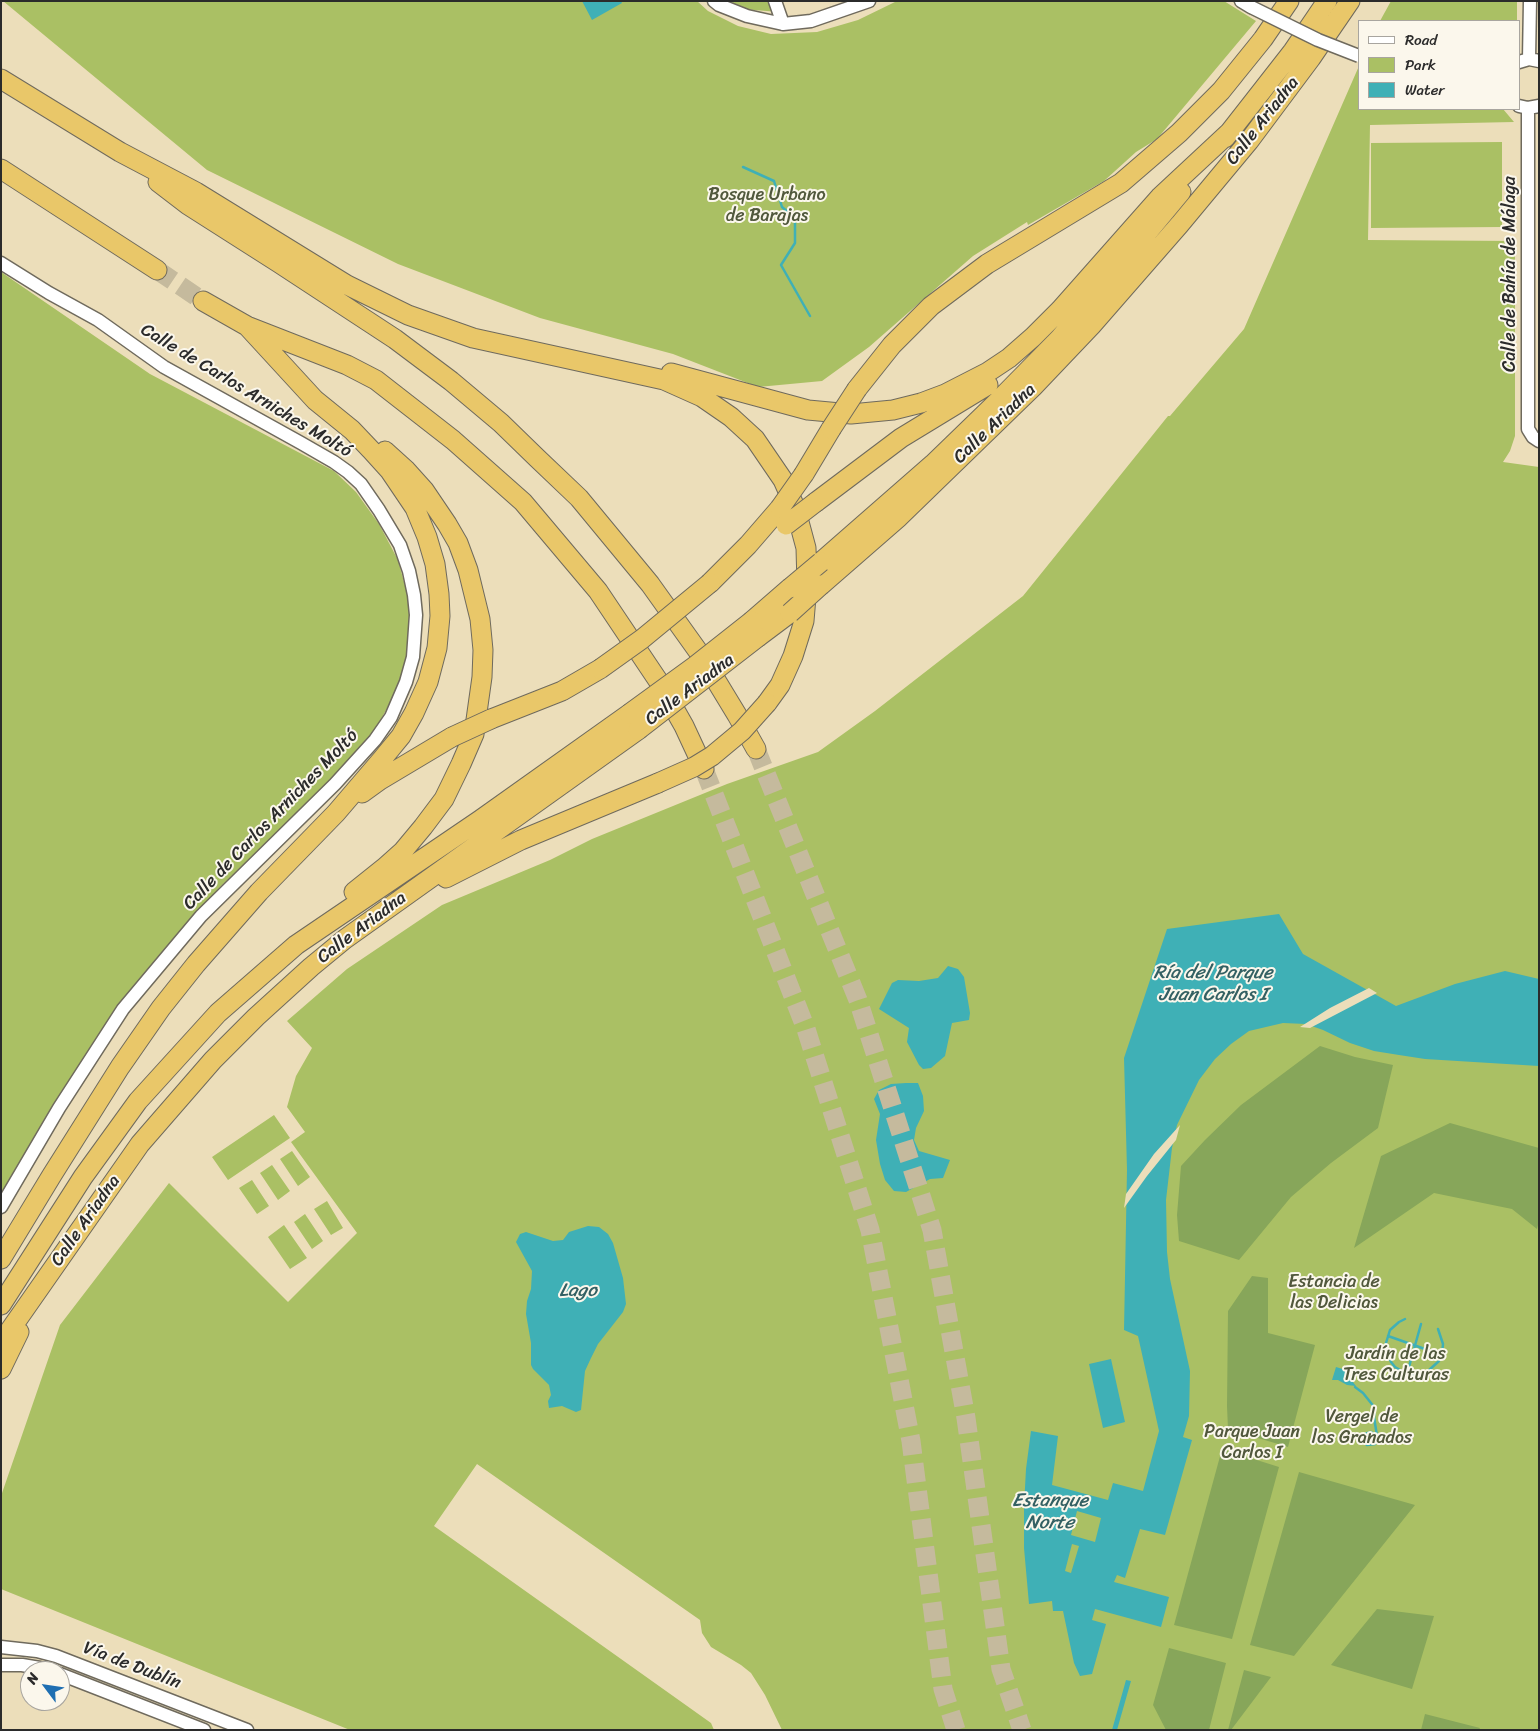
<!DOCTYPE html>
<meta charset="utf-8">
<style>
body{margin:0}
#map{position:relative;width:1540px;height:1731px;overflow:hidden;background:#ecdeba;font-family:Sriracha,sans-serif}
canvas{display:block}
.frame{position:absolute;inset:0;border:2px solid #2b2b2b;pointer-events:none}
.legend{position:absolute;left:1358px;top:20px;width:162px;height:90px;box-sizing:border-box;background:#fbf7ec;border:1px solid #a8a59f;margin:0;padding:6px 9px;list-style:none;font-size:15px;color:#2b2b2b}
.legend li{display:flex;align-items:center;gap:10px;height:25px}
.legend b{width:25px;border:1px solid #a8a59f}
.north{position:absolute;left:20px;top:1661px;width:50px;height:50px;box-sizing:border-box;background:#fbf7ec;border:1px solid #a8a59f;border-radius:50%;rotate:301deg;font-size:14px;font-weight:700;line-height:20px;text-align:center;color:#2b2b2b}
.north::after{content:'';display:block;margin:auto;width:18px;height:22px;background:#1f6fb2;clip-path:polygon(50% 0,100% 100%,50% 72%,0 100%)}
</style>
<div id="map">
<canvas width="1540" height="1731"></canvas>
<div class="frame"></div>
<ul class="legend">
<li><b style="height:6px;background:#fff"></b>Road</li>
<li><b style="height:14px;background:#aac064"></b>Park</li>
<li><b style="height:14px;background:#3fb0b6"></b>Water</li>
</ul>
<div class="north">N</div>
</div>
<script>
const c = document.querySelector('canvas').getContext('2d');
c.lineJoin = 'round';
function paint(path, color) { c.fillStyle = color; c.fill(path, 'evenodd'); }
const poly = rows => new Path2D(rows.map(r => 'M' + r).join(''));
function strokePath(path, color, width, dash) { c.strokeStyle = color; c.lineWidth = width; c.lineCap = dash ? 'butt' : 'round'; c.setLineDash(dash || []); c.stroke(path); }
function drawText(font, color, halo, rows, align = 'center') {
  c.font = font + ' Sriracha,sans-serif'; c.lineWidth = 4; c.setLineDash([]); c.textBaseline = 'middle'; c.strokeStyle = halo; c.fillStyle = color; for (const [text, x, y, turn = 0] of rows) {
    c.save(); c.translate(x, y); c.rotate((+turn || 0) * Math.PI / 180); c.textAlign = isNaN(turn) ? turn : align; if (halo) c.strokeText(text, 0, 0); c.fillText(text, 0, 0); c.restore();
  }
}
paint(poly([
 [3,1,697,1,708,11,738,26,771,34,817,32,858,20,897,1,1224,1,1256,21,1157,139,1136,152,1104,181,1028,225,1027,222,973,256,869,347,822,381,758,387,673,354,540,318,398,264,207,170],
 [730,1,775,1,779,12,742,9],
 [1391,1,1517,1,1517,21,1380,21],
 [1359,66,1359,109,1503,109,1514,122,1370,125,1368,240,1515,241,1515,436,1510,451,1503,462,1539,467,1539,1730,782,1730,765,1695,751,1673,741,1665,711,1647,702,1633,700,1620,477,1464,434,1526,711,1723,714,1730,350,1730,1,1589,1,1496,60,1325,169,1183,288,1302,357,1233,291,1142,305,1132,287,1107,296,1076,312,1048,287,1021,347,969,442,905,550,860,592,839,727,784,818,752,875,711,1023,596,1168,416,1170,416,1244,329],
 [1502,142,1502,227,1371,228,1371,143],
 [1,272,150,374,334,471,356,492,379,524,398,560,407,593,410,617,408,654,396,691,377,727,362,746,324,787,220,887,181,930,1,1197],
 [274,1115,290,1138,228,1180,212,1157],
 [292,1151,310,1177,298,1186,280,1159],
 [272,1165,290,1191,278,1200,260,1173],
 [252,1180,269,1206,257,1214,239,1188],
 [327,1201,343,1228,331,1235,314,1209],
 [305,1214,323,1241,312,1249,294,1222],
 [284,1225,307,1258,290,1269,268,1237]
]), '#aac064');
paint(poly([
 [1320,1046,1355,1057,1393,1065,1378,1128,1331,1163,1291,1197,1239,1260,1179,1241,1177,1215,1181,1166,1205,1140,1241,1105],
 [1450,1123,1539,1148,1539,1221,1537,1229,1512,1209,1434,1193,1354,1248,1381,1156],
 [1252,1276,1268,1278,1268,1333,1315,1345,1288,1447,1228,1429,1227,1406,1228,1311],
 [1222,1449,1279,1467,1232,1639,1174,1625],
 [1299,1472,1415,1505,1294,1656,1250,1645],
 [1377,1609,1434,1616,1412,1689,1331,1665],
 [1169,1648,1226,1663,1209,1730,1166,1730,1153,1705],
 [1244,1670,1271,1677,1231,1730,1228,1730],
 [1425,1714,1480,1728,1479,1730,1421,1730]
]), '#87a65a');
paint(poly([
 [582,1,621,1,622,3,592,20],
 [1279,914,1303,954,1396,1006,1455,984,1505,971,1539,979,1539,1066,1425,1059,1399,1055,1374,1051,1350,1043,1323,1030,1306,1024,1283,1023,1249,1031,1231,1044,1215,1059,1199,1080,1177,1125,1172,1148,1166,1200,1167,1252,1170,1279,1190,1371,1189,1416,1183,1437,1192,1440,1165,1535,1140,1529,1125,1578,1117,1575,1114,1582,1169,1597,1161,1627,1095,1609,1092,1620,1106,1624,1092,1674,1080,1676,1074,1663,1063,1611,1053,1611,1052,1601,1029,1604,1024,1548,1024,1506,1026,1469,1031,1431,1058,1436,1052,1485,1108,1500,1113,1483,1143,1491,1159,1431,1138,1336,1124,1330,1127,1170,1124,1058,1167,929],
 [1077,1511,1101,1518,1095,1542,1071,1535],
 [1072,1544,1079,1546,1071,1573,1065,1571],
 [948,966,958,969,964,977,970,1013,969,1020,952,1023,945,1056,931,1068,923,1069,919,1065,907,1042,909,1028,879,1009,892,983,898,980,919,981,938,978],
 [906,1083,918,1083,923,1096,924,1111,916,1128,914,1140,919,1151,950,1160,943,1178,930,1179,906,1192,894,1191,885,1180,880,1164,876,1140,880,1114,874,1099,879,1090,891,1084],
 [588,1226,599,1227,608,1234,613,1243,623,1278,626,1304,623,1312,598,1344,591,1358,585,1371,581,1410,576,1412,562,1406,549,1408,548,1401,551,1395,549,1385,533,1369,531,1365,531,1343,526,1314,527,1301,531,1289,532,1271,516,1242,520,1234,526,1232,553,1241,563,1240,569,1232],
 [1111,1359,1125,1422,1103,1428,1089,1364],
 [1336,1367,1349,1371,1349,1377,1356,1386,1347,1385,1338,1380,1332,1380],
 [1126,1680,1131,1681,1117,1730,1112,1730]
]), '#3fb0b6');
paint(poly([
 [1369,988,1377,993,1310,1028,1300,1027,1330,1008],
 [1180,1125,1176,1140,1147,1176,1124,1208,1126,1194,1154,1154]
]), '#ecdeba');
strokePath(poly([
 [743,167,774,181,782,207,795,218,795,243,781,265,810,316],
 [1405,1319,1399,1322,1390,1330,1386,1343,1386,1349,1391,1362,1395,1367,1407,1374,1414,1375,1428,1371,1439,1361,1442,1355,1443,1344,1438,1329],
 [1388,1336,1442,1355],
 [1407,1374,1421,1324],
 [1355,1387,1363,1393,1375,1408,1374,1417,1377,1436,1375,1444,1367,1445,1363,1441,1365,1434,1371,1432,1374,1434,1373,1440,1370,1442,1367,1441,1367,1437,1369,1435,1371,1437,1370,1439]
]), '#3fb0b6', 2.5);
strokePath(poly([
 [157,270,203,301],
 [756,749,858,1000,932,1230,966,1418,1001,1669,1022,1730],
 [704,769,806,1029,870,1230,911,1441,943,1689,956,1730]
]), '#c5ba9d', 19, [19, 9]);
const minor = poly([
 [714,1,719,5,747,16,783,24,811,21,869,1],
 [775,1,783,24],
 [1241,1,1251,7],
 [1529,59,1530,1],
 [1519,62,1529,59,1539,61],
 [1519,106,1528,108,1539,106],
 [1528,108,1528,429,1533,437,1539,441],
 [1,263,49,293,98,320,164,367,301,443,334,462,348,472,361,484,379,510,400,545,409,571,414,595,416,615,413,657,406,682,391,717,375,740,335,784,201,916,123,1009,59,1108,1,1207],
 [1,1647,37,1651,56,1656,247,1730],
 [1,1665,22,1665,40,1668,51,1671],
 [60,1674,204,1730]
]);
const highway = poly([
 [1,79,120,152,196,192,347,285,408,315,473,338,664,380,702,397,731,417,755,439,783,480,795,507,806,548,807,585,804,621,793,656,780,685,767,703],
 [1225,138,1293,51,1327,1],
 [1,169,157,270],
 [158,182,188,205,279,263,395,339,451,381,501,423,537,458,579,498,650,584,700,654,737,715,756,749],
 [203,301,247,326,347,365,376,380,453,440,523,502,598,591,659,682,684,726,704,769],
 [671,373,808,410,851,414,893,410,921,403,945,394,988,372,1009,358,1033,337,1060,310,1160,197,1233,129],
 [857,389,892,345,931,306,987,264,1121,183,1179,133,1221,91,1263,39,1289,1],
 [804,474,831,429],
 [816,502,901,438,988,385],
 [821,562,933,464,998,401,1059,339,1181,192],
 [710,583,748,545,780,508],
 [821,585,899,517,1033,387,1091,326,1180,224,1249,141,1311,58,1350,1],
 [752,621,790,588],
 [758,637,790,613],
 [491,719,562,691,600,669],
 [362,793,380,780,452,737],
 [446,878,521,840,658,783],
 [354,892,384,868,403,851,423,827,444,799,461,764,474,734,482,677,483,650,480,619,468,570,458,543,447,524,424,490,406,470,385,451],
 [1,1259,52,1175,120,1067,161,1008,196,964,259,892,336,813,383,758,401,736,414,713,428,682,437,648,440,616,439,594,435,564,427,537,415,508,390,471,371,450,352,430,315,400,247,326],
 [1,1305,83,1177,138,1101,218,1013,296,945,480,820,629,714],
 [1,1343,140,1144,213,1060,256,1017,311,967,345,939,638,730],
 [1,1369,19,1332]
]);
strokePath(minor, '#6f6a5d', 15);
strokePath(highway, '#6f6a5d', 21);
strokePath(minor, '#fff', 12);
strokePath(highway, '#e9c769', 19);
const minorBridge = poly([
 [1251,7,1318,40,1359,56]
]);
const highwayBridge = poly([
 [831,429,857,389],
 [780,508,804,474],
 [786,525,816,502],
 [790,588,821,562],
 [790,613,821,585],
 [600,669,642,639,710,583],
 [629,714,695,666,752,621],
 [638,730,758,637],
 [452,737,491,719],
 [658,783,694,767,712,756,742,731,767,703]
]);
strokePath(minorBridge, '#6f6a5d', 15, []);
strokePath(highwayBridge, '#6f6a5d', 21, []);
strokePath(minorBridge, '#fff', 12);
strokePath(highwayBridge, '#e9c769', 19);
drawText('18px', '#2b2b2b', '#fbf7ec', [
 ["Calle Ariadna",1263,121,-52],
 ["Calle de Bahía de Málaga",1510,274,-90],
 ["Calle de Carlos Arniches Moltó",246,391,31],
 ["Calle Ariadna",995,424,-44],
 ["Calle Ariadna",690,690,-37],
 ["Calle de Carlos Arniches Moltó",271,820,-46],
 ["Calle Ariadna",362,928,-37],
 ["Calle Ariadna",86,1221,-55],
 ["Vía de Dublín",132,1666,21]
]);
drawText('18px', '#51583c', '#fbf7ec', [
 ["Bosque Urbano",767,195],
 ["de Barajas",767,216],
 ["Estancia de",1334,1282],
 ["las Delicias",1334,1303],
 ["Jardín de las",1396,1354],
 ["Tres Culturas",1396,1375],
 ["Vergel de",1362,1417],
 ["los Granados",1362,1438],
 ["Parque Juan",1252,1432],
 ["Carlos I",1252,1453]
]);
drawText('italic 19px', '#336063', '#fbf7ec', [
 ["Ría del Parque",1213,973],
 ["Juan Carlos I",1213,995],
 ["Lago",578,1291],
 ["Estanque",1050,1501],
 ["Norte",1050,1523]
]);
</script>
